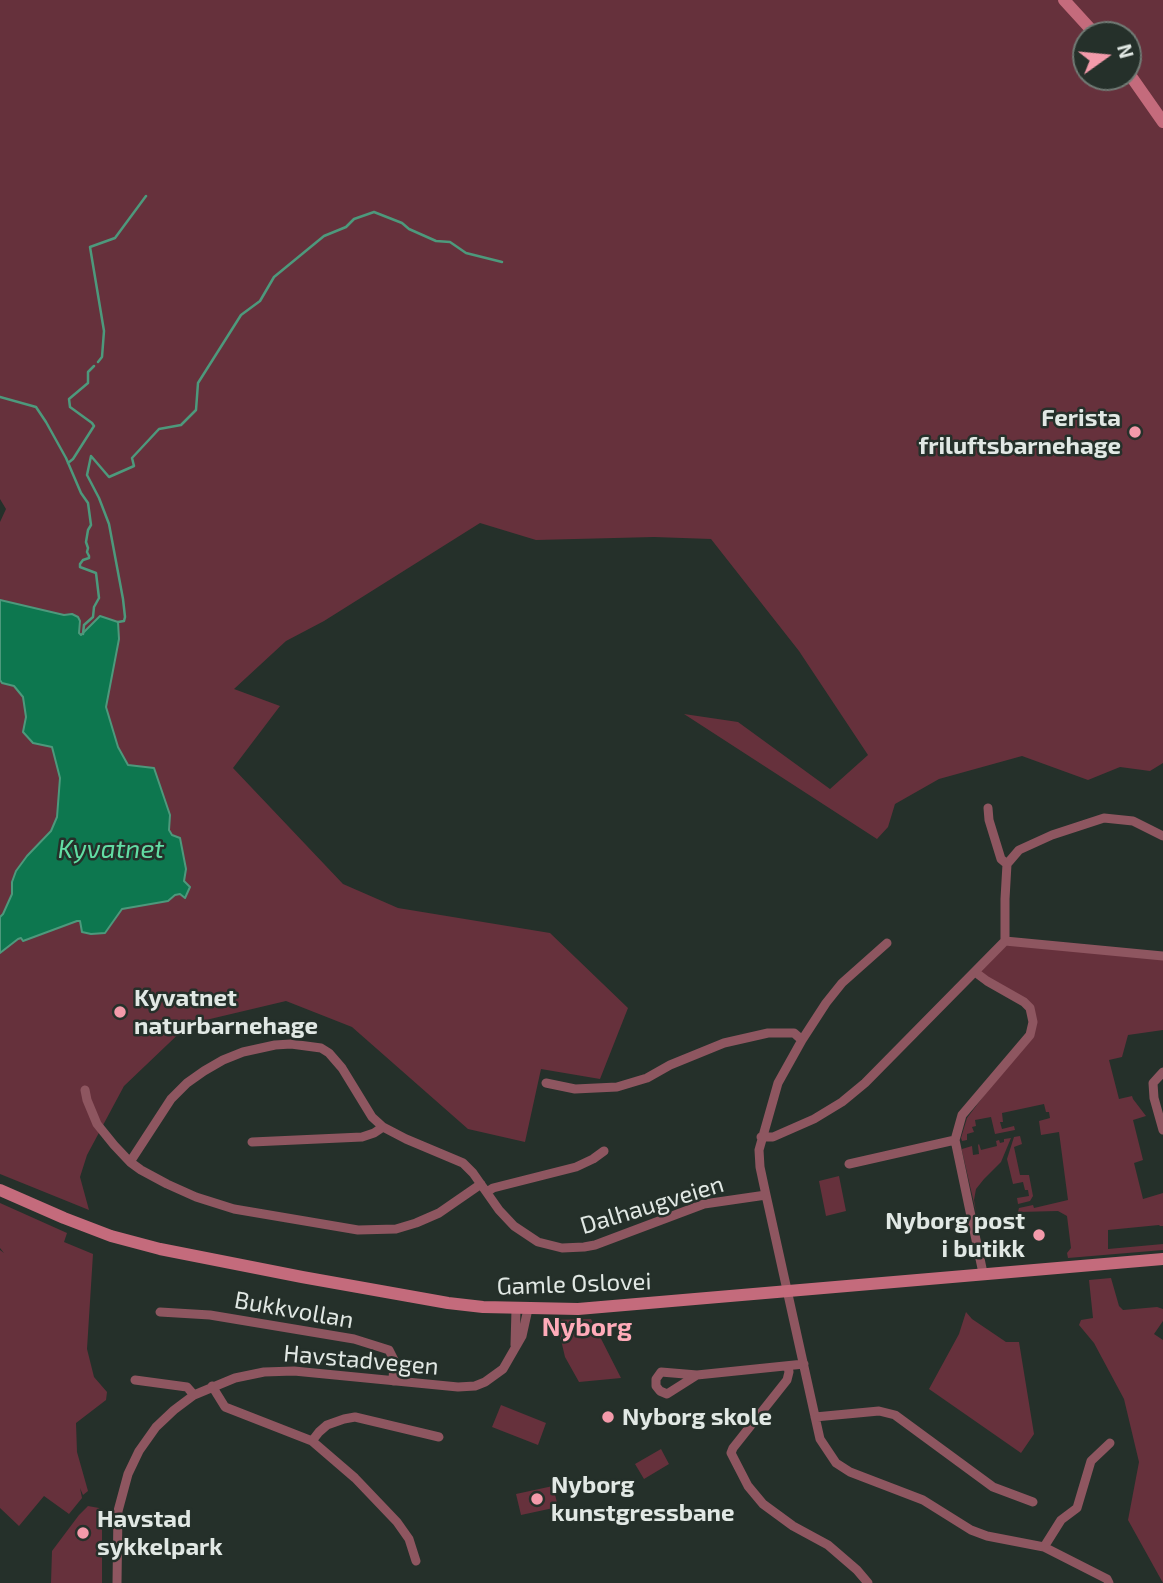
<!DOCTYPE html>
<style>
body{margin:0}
#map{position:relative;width:1163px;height:1583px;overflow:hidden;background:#25302a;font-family:"Exo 2",sans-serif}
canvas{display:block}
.north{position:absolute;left:1072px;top:21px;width:70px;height:70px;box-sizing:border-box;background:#25302a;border:2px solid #707a74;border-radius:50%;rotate:75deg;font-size:19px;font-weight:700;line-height:28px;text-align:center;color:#e1e8e4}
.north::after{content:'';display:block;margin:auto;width:24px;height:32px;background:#f39aaa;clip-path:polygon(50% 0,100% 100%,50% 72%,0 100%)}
</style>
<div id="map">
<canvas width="1163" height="1583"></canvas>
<div class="north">N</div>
</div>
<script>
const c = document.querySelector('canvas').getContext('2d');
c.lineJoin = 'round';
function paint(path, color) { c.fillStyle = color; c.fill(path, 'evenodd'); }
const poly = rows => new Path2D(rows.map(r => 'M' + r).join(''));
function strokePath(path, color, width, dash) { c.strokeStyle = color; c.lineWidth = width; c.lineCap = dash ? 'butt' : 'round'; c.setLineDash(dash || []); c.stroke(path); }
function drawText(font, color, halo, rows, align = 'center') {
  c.font = font + ' "Exo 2",sans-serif'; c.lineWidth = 5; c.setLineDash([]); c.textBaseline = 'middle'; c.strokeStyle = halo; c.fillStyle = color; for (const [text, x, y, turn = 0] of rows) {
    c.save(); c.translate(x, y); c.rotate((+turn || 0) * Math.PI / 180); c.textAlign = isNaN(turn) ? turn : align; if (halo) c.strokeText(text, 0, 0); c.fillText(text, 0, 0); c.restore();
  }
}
paint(poly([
 [0,0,1163,0,1163,763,1150,771,1120,767,1088,780,1022,756,939,779,895,804,888,827,877,839,684,714,738,722,830,789,868,755,799,651,711,539,654,537,536,540,480,523,324,621,286,641,234,689,280,706,233,768,343,884,398,908,550,933,628,1008,600,1079,541,1069,525,1142,468,1129,352,1027,286,1001,189,1024,124,1086,87,1155,80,1177,89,1210,0,1174,0,953,18,939,21,938,23,941,77,921,121,909,168,901,175,895,180,894,186,869,180,838,172,835,169,830,170,815,128,766,118,747,106,707,119,639,80,635,79,633,80,621,72,614,64,615,0,600,0,522,6,509,0,499],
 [1086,35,1128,35,1128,77,1086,77],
 [0,680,2,683,14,686,23,697,26,717,23,732,33,743,53,747,60,778,57,817,51,831,27,856,16,871,12,882,12,894,3,914,0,917],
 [1005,941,1163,956,1163,1030,1128,1035,1122,1057,1109,1060,1119,1099,1132,1096,1133,1099,1146,1116,1133,1120,1143,1160,1134,1163,1143,1199,1163,1193,1163,1226,1160,1226,1159,1225,1108,1230,1108,1249,1163,1244,1163,1250,1068,1258,1067,1253,1071,1248,1067,1216,1058,1211,1018,1212,1019,1208,1033,1205,1034,1208,1068,1200,1059,1132,1041,1135,1039,1121,1050,1118,1049,1112,1046,1112,1044,1104,1002,1113,1003,1122,1000,1122,1002,1129,1014,1126,1015,1130,995,1134,991,1117,975,1120,976,1126,972,1127,974,1132,967,1134,967,1140,962,1141,961,1138,967,1118,1030,1035,1030,1008,975,972],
 [1020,1136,1022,1144,1014,1147,1020,1175,1029,1175,1033,1196,1030,1201,1018,1204,1017,1198,1029,1196,1028,1190,1025,1190,1023,1182,1013,1184,1007,1159,1014,1137],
 [1011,1138,1001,1162,984,1179,976,1189,974,1200,976,1212,962,1151,962,1149,972,1146,973,1155,979,1154,978,1145,979,1144,981,1150,997,1146,996,1141,999,1140,1000,1143,1004,1142,1004,1139],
 [839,1176,846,1211,826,1216,819,1181],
 [0,1203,67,1233,64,1242,93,1254,87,1349,94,1377,107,1392,106,1400,76,1423,77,1452,88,1491,83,1495,80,1488,82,1498,69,1514,44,1496,19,1526,0,1508,0,1250,4,1253,0,1248],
 [1111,1278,1119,1306,1123,1310,1157,1307,1163,1309,1163,1321,1154,1334,1163,1340,1163,1583,1128,1520,1139,1462,1124,1399,1094,1343,1079,1325,1081,1320,1093,1318,1089,1280],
 [966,1312,972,1319,1006,1342,1019,1342,1034,1434,1021,1453,929,1389,959,1334],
 [591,1319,621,1378,579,1382,565,1357,561,1340,548,1320],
 [501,1405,546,1423,538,1445,492,1427],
 [661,1449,669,1464,644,1479,635,1464],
 [553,1486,558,1507,521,1515,516,1494],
 [88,1506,99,1508,102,1514,102,1583,51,1583,52,1551,79,1515]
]), '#66313c');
const water = poly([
 [0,600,64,615,72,614,78,617,80,621,79,633,81,635,100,616,118,622,119,639,106,707,118,747,128,765,154,768,170,815,169,830,172,835,180,838,186,869,184,881,190,887,185,898,180,894,175,895,168,901,122,909,105,933,91,934,82,932,80,921,77,921,23,941,21,938,18,939,0,953,0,917,3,914,12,894,12,882,16,871,27,856,51,831,57,817,60,778,52,747,33,743,23,732,26,717,23,697,14,686,2,683,0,680,0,600]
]);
paint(water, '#0d774f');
strokePath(water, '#4d997c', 2);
strokePath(poly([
 [98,362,102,357,104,331,90,247,115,238,146,196],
 [0,397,36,407,46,422,66,458,81,493,88,503,91,525,88,530,86,542,88,548,87,552,89,556,89,558,83,560,80,564,80,567,96,573,99,598,94,607,93,617,84,625,83,634],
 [68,463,73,459,94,426,92,423,70,407,69,399,88,383,88,372,94,366],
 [118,622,124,621,125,617,123,599,109,524,99,498,87,475,91,456,109,477,134,466,132,458,159,429,181,425,196,410,198,383,241,315,260,301,274,277,324,236,346,227,354,219,374,212,402,223,409,229,436,241,450,242,466,253,502,262]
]), '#4d997c', 2.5);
strokePath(poly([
 [988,808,989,820,1001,859,1007,864],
 [1005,941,1005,899,1007,864,1019,850,1052,835,1104,818,1133,821,1163,836],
 [887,943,842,983,826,1003,802,1040,778,1083,759,1150,760,1167,766,1195,820,1439,836,1463,850,1472,923,1500,971,1530,987,1536,1044,1547,1107,1579,1109,1583],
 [975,972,987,981,1024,1002,1030,1008,1033,1022,1030,1035,962,1115,955,1140,983,1273],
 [1163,1072,1153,1083,1154,1098,1163,1130],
 [546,1083,575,1089,617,1087,647,1078,670,1065,724,1043,768,1033,794,1033,802,1040],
 [85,1090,87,1100,97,1124,114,1145,130,1162,141,1170,167,1184,196,1197,234,1209,358,1230,396,1229,416,1223,439,1213,481,1184],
 [761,1137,773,1137,814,1119,842,1102,865,1083,1005,941,1163,956],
 [252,1142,362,1137,374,1133,383,1127],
 [130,1162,171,1099,187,1083,204,1071,223,1060,243,1052,275,1045,291,1044,321,1048,329,1053,342,1068,372,1117,383,1127,406,1139,463,1163,473,1173,499,1210,514,1226,538,1242,562,1248,584,1247,595,1245,704,1204,766,1195],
 [849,1164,955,1140],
 [487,1192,493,1188,576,1167,593,1159,604,1151],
 [160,1312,210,1315,354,1339,389,1350,394,1360,393,1381],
 [515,1345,516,1309],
 [788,1367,789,1372,787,1380,733,1448,731,1453,748,1486,763,1504,793,1526,828,1545,857,1570,868,1583],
 [697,1375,667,1394,660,1391,656,1386,656,1379,661,1372,697,1375,804,1364],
 [135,1380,187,1387,194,1395],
 [212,1386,225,1407,312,1441,355,1478,397,1522,409,1539,416,1561],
 [815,1417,879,1411,895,1415,993,1487,1033,1502],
 [312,1441,319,1432,327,1425,344,1419,355,1417,439,1437],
 [1044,1547,1061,1520,1077,1508,1091,1461,1110,1443],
 [117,1583,118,1511,128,1474,139,1451,156,1427,174,1410,194,1395,235,1378,264,1372,294,1371,458,1387,475,1386,485,1382,503,1369,522,1336,528,1309]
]), '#8e5660', 9);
strokePath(poly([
 [1064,0,1096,35],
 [1128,72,1163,122],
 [0,1190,64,1218,111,1236,160,1249,302,1277,448,1303,483,1307,578,1309,1163,1259]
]), '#c46b7c', 12);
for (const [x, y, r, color] of [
 [1135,432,7,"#f39aaa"],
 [120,1012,7,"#f39aaa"],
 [1039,1235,7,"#f39aaa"],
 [608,1417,7,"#f39aaa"],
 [537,1499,7,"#f39aaa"],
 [83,1533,7,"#f39aaa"]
]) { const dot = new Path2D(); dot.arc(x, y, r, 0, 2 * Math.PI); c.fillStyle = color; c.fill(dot); strokePath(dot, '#25302a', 2.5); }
drawText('bold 24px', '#e1e8e4', '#25302a', [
 ["Ferista",1121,418,"right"],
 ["friluftsbarnehage",1121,446,"right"],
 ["Kyvatnet",134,998],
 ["naturbarnehage",134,1026],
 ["Nyborg post",1025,1221,"right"],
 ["i butikk",1025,1249,"right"],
 ["Nyborg skole",622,1417],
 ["Nyborg",551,1485],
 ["kunstgressbane",551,1513],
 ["Havstad",97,1519],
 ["sykkelpark",97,1547]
], 'left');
drawText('24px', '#e1e8e4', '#25302a', [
 ["Dalhaugveien",652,1205,-17],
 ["Gamle Oslovei",574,1284,-2],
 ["Bukkvollan",294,1310,10],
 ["Havstadvegen",361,1360,5]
]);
drawText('italic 26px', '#62dda4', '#25302a', [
 ["Kyvatnet",111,849]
]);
drawText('bold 26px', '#ffabb9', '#25302a', [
 ["Nyborg",587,1327]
]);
</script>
